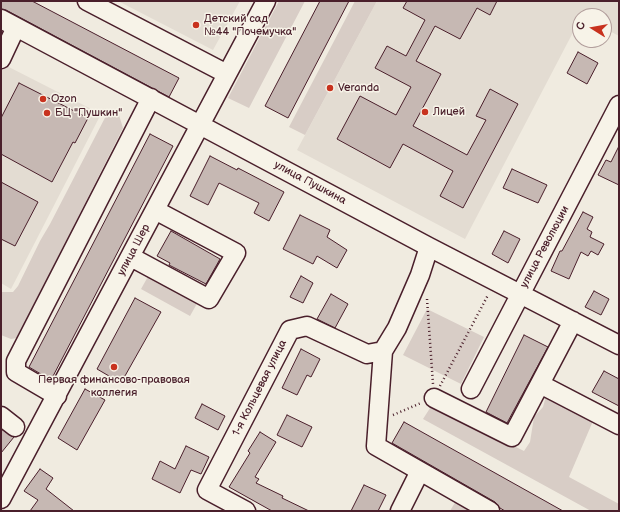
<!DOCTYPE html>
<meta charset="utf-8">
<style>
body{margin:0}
#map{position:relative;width:620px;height:512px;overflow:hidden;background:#f0ebe0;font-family:"Balsamiq Sans",sans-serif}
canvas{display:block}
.frame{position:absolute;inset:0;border:2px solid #4a1f2b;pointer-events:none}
.north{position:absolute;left:572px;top:8px;width:40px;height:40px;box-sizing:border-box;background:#f7f3e8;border:1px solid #b29e9c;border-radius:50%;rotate:281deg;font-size:11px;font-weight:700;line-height:16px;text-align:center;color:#4a1f2b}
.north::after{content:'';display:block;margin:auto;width:14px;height:18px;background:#c8321e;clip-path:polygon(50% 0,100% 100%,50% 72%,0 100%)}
</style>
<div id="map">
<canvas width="620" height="512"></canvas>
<div class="frame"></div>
<div class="north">С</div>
</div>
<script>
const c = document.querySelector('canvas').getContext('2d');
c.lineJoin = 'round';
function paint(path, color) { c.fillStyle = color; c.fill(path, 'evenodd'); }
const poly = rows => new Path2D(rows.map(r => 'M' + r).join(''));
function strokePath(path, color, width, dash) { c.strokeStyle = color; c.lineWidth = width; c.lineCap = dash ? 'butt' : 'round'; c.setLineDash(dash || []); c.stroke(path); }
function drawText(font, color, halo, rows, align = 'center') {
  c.font = font + ' "Balsamiq Sans",sans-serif'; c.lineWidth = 3; c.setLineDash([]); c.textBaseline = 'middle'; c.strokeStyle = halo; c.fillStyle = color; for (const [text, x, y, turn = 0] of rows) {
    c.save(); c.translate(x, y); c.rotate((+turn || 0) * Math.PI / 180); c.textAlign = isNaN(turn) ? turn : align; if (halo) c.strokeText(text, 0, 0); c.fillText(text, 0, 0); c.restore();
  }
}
paint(poly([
 [118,1,240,1,213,50],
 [377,1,619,1,619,36,604,28,604,16,580,16,580,19,465,239,297,150],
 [1,63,101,114,11,289,1,283]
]), '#e3dcd2');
paint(poly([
 [279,1,305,1,249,108,228,98],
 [355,1,377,1,305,135,289,127],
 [109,110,119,115,123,128,17,338,11,339,1,335,1,292,13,292,18,286,40,241,50,224],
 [150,273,199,300,190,316,141,289],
 [427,309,484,337,461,384,403,355],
 [546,396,593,421,569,477,619,504,619,511,591,511,423,419,432,405,524,451,530,442,534,417,543,407],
 [457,499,479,511,450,511]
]), '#d8cdc6');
const building = poly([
 [1,1,32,1,179,78,169,97,6,10,1,9,1,1],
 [320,1,349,1,288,118,265,106,320,1],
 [407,1,497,1,490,15,477,8,460,39,435,26,416,61,441,74,413,126,467,155,486,120,476,116,490,89,518,104,463,208,440,196,453,171,403,144,390,168,337,139,360,96,396,115,411,87,375,68,387,46,406,56,425,20,403,8,407,1],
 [578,52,598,63,587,84,567,73,578,52],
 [19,83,88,118,75,143,73,142,52,182,1,154,1,118,19,83],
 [150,134,173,146,51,380,29,367,150,134],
 [619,146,619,185,598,175,606,160,611,162,619,146],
 [210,156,237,170,238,168,284,192,269,221,254,213,259,203,219,183,208,205,190,196,210,156],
 [512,169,547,185,538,203,503,188,512,169],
 [1,182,38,202,15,246,1,239,1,182],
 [583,212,593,217,587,229,592,232,590,237,604,244,598,255,591,251,588,256,581,252,569,279,551,271,560,251,562,251,583,212],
 [300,215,330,230,327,237,347,250,337,268,317,256,313,264,283,249,300,215],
 [171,231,220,259,206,284,169,265,170,263,157,256,171,231],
 [504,231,520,239,508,263,492,254,504,231],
 [301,276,313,283,303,303,290,297,301,276],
 [594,291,609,299,601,315,585,307,594,291],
 [331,294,348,304,335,328,317,319,331,294],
 [135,298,161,312,121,383,97,369,135,298],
 [524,335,548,347,507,423,486,412,524,335],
 [301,349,320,359,311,377,307,375,297,395,282,388,301,349],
 [604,371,619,379,619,406,592,392,604,371],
 [85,389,105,400,77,450,58,438,85,389],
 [202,404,225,416,218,430,195,418,202,404],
 [287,415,312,427,302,447,277,435,287,415],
 [404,422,563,511,505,511,500,508,495,502,392,443,404,422],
 [1,429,14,437,1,453,1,429],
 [260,432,276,442,255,477,259,479,256,483,283,496,282,498,309,511,272,511,229,487,250,453,248,451,260,432],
 [186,446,209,457,201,474,191,470,180,493,152,479,160,461,175,469,186,446],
 [40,469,53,478,46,489,74,511,30,511,38,500,24,491,40,469],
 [364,485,386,495,378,511,351,511,364,485]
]);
paint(building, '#c6b8b3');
strokePath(building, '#4a1f2b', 1);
const minor = poly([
 [87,1,227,74],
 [1,19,429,247,619,345],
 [1,59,16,27],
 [131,257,209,299,236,253,155,210],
 [383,351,376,446,490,511],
 [540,384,619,425],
 [471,389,619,105],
 [57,396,16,372,16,361,151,98],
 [434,398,512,437,573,321],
 [1,416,15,427],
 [1,499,266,1],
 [246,511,207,490,290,330,307,326,367,354,383,351,397,328,420,275,429,247],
 [400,511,420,471]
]);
strokePath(minor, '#4a1f2b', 21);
strokePath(poly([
 [427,299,433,384],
 [440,386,488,295],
 [393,415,421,403]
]), '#4a1f2b', 2.5, [1, 3]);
strokePath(minor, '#f7f3e8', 18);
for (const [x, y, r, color] of [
 [196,25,4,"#c8321e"],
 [330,88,4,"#c8321e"],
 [43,99,4,"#c8321e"],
 [425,112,4,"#c8321e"],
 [47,113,4,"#c8321e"],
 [114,367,4,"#c8321e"]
]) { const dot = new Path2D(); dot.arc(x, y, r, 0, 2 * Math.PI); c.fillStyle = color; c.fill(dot); strokePath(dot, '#f7f3e8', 1.5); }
drawText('11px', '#4a1f2b', '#f7f3e8', [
 ["Детский сад",204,19],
 ["№44 \"Почемучка\"",204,32],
 ["Veranda",338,88],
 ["Ozon",51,99],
 ["Лицей",433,112],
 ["БЦ \"Пушкин\"",55,113],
 ["Первая финансово-правовая",114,380,"center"],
 ["коллегия",114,393,"center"]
], 'left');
drawText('11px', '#4a1f2b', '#f7f3e8', [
 ["улица Пушкина",310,183,28],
 ["улица Революции",545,247,-62],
 ["улица Шер",134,250,-62],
 ["1-я Кольцевая улица",260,388,-63]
]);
</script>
